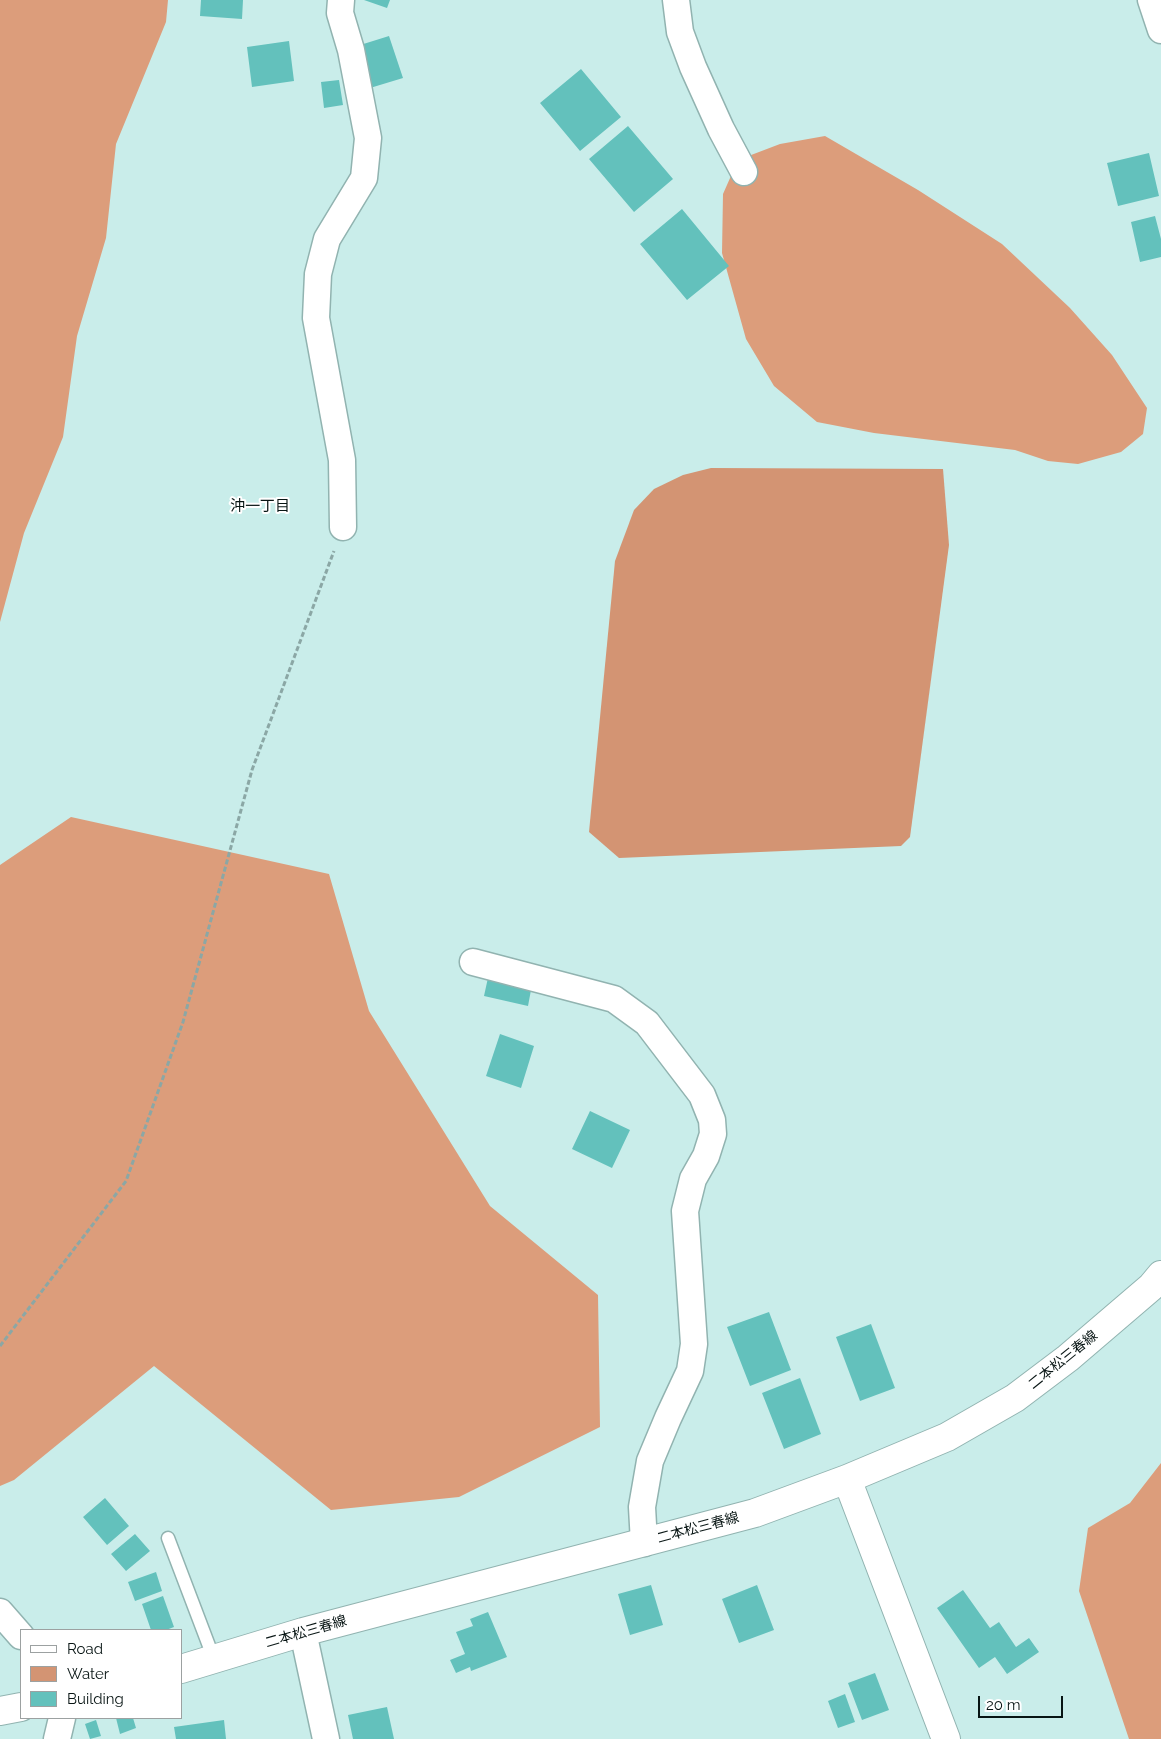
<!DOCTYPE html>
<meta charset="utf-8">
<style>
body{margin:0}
#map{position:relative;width:1161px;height:1739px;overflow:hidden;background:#c9edea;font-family:Raleway,sans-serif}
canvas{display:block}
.legend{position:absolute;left:20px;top:1629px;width:162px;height:90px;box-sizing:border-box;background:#fff;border:1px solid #9ca1a1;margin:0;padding:6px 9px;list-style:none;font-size:15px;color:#081514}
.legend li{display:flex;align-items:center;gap:10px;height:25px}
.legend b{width:25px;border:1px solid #9ca1a1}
.scale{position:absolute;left:978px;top:1696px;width:85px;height:22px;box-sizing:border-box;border:2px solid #081514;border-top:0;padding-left:6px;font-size:15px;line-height:18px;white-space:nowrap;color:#081514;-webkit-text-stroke:4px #fff;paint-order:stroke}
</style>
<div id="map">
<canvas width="1161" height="1739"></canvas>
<ul class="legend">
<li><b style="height:6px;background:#fff"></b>Road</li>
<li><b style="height:14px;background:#d39473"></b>Water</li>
<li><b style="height:14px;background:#63c1bc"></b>Building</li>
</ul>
<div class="scale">20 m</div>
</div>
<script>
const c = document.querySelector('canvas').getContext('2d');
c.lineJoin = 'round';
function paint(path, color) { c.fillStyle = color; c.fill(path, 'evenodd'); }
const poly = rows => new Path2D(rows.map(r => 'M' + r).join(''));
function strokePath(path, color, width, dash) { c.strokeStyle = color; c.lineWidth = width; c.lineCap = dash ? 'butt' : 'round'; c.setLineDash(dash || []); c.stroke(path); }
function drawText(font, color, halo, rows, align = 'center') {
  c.font = font + ' Raleway,"Noto Sans JP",sans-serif'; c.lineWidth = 4; c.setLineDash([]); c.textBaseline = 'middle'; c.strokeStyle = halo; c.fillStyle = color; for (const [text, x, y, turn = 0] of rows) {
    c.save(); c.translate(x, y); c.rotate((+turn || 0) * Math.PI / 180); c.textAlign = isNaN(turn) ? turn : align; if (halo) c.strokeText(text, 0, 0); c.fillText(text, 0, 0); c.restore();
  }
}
paint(poly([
 [0,0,168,0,166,22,116,144,106,238,77,336,63,437,24,533,0,622],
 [825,136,918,190,1002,244,1070,308,1112,355,1147,408,1143,434,1121,452,1078,464,1048,461,1015,450,874,433,817,422,774,386,746,339,722,253,723,194,738,160,780,144],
 [71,817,329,874,369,1011,490,1206,598,1295,600,1427,459,1497,331,1510,154,1366,14,1480,0,1486,0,865],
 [1161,1463,1161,1739,1129,1739,1079,1591,1088,1528,1130,1503]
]), '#dc9d7b');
paint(poly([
 [711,468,943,469,949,545,910,837,901,846,619,858,589,832,615,561,634,510,654,489,683,475]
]), '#d39473');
paint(poly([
 [201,0,243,0,242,19,200,16],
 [364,0,390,0,387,8],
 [389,36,403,78,370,88,357,46],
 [289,41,294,81,252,87,247,47],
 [581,69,621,117,580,151,540,103],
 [339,80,343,105,324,108,321,82],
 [628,126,673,179,634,212,589,159],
 [1149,153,1159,196,1118,206,1107,163],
 [682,209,729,266,687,300,640,244],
 [1155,216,1161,239,1161,257,1140,262,1131,222],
 [491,964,534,974,528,1006,484,996],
 [500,1034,534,1046,521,1088,486,1076],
 [590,1111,630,1130,612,1168,572,1149],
 [769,1312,791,1370,750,1386,727,1327],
 [871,1324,895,1388,860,1401,836,1337],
 [800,1378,821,1434,784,1449,762,1393],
 [105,1498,129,1526,107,1545,83,1517],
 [135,1534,150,1551,126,1571,111,1554],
 [156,1572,162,1591,135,1601,128,1582],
 [651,1585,663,1625,630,1635,618,1594],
 [757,1585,774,1630,739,1643,722,1599],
 [963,1590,990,1628,999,1622,1016,1647,1029,1638,1039,1652,1007,1674,995,1657,979,1668,937,1608],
 [163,1596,174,1627,166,1630,151,1630,142,1604],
 [488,1612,507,1657,471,1671,470,1667,456,1673,450,1660,465,1654,456,1632,473,1626,470,1619],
 [875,1673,889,1710,862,1720,848,1683],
 [845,1694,855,1722,838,1728,828,1701],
 [387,1707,394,1739,353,1739,348,1715],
 [116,1718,133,1718,136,1728,120,1734],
 [96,1720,101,1736,90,1739,85,1724],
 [224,1720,226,1739,176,1739,174,1727]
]), '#63c1bc');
const lane = poly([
 [168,1538,214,1659]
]);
const street = poly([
 [341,0,340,13,351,50,368,138,364,178,327,239,318,274,316,318,342,460,343,527],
 [676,0,680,32,693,67,721,129,744,172],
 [1151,0,1161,30],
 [473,962,614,999,647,1023,702,1095,712,1120,713,1134,706,1156,693,1179,685,1211,694,1344,690,1371,668,1418,650,1461,642,1507,644,1543],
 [0,1612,21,1636],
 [303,1632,326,1739],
 [57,1739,62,1718]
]);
const secondary = poly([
 [847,1479,946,1739],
 [181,1669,303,1632,755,1513,847,1479,947,1437,1015,1398,1068,1358,1151,1287,1161,1275],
 [0,1711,21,1707]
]);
strokePath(lane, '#91b3b0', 15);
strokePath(street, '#91b3b0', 29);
strokePath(secondary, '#91b3b0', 30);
strokePath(poly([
 [0,1346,126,1181,183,1022,252,770,334,551]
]), '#8ba7a5', 3, [5, 2.5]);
strokePath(lane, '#fff', 12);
strokePath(street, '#fff', 26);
strokePath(secondary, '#fff', 28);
drawText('14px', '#081514', '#fff', [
 ["二本松三春線",1063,1360,-39],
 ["二本松三春線",698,1528,-15],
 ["二本松三春線",306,1632,-16]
]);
drawText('15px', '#081514', '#fff', [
 ["沖一丁目",260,506]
]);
</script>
